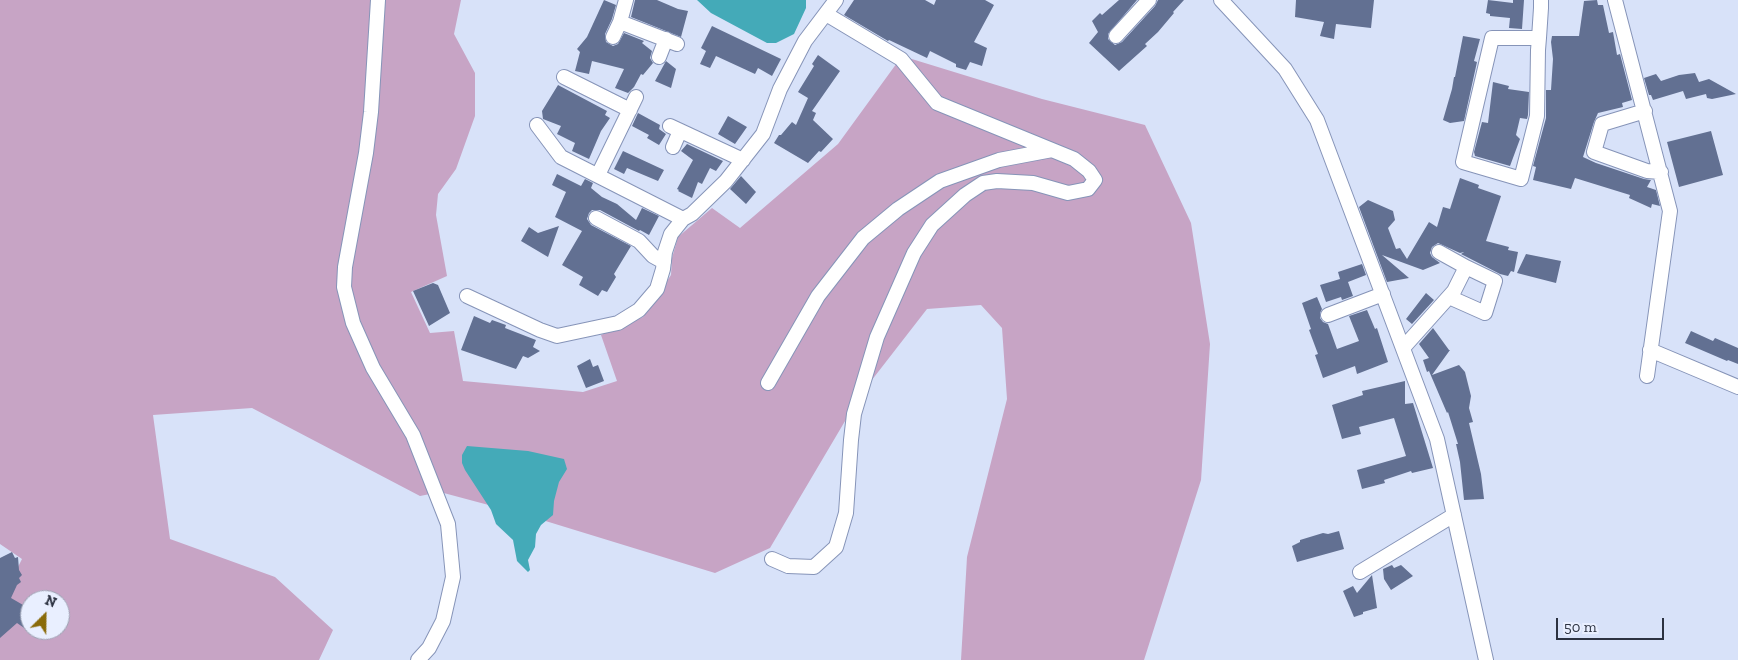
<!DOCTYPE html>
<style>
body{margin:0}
#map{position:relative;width:1738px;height:660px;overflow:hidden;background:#d8e2f9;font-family:"Zilla Slab",serif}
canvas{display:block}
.north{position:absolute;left:20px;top:590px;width:50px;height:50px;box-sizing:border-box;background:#e9efff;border:1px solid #9da3b3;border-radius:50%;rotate:23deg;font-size:14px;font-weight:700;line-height:20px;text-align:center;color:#2c3241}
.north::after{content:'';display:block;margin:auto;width:18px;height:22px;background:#8a6b0a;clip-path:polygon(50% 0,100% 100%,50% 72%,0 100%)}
.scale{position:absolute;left:1556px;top:618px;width:108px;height:22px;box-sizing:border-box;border:2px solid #2c3241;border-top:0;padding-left:6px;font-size:15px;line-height:18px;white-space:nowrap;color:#2c3241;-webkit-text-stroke:4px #e9efff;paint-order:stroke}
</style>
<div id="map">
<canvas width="1738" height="660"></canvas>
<div class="north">N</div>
<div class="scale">50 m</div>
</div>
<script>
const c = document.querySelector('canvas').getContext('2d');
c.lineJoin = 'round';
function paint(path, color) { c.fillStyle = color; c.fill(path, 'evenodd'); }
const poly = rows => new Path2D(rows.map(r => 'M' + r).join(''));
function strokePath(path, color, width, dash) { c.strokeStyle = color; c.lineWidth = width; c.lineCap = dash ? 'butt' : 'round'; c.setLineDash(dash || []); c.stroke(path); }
paint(poly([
 [0,0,461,0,454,34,475,73,475,116,456,169,438,194,436,215,447,276,411,292,430,333,454,331,463,381,583,392,617,381,601,335,643,317,671,275,672,258,678,237,712,208,740,228,838,144,902,56,1042,99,1145,125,1191,223,1210,344,1201,480,1144,660,961,660,967,557,1007,399,1002,328,981,305,927,309,861,394,770,548,715,573,526,515,440,492,420,496,252,408,153,415,170,539,275,577,333,630,319,660,0,660,0,603,22,559,0,544],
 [30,600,60,600,60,630,30,630]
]), '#c7a4c5');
paint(poly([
 [697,0,806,0,806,8,794,34,776,43,767,43,711,13],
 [467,446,528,451,564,459,567,469,559,482,554,501,553,515,541,525,536,534,535,547,528,560,530,570,528,572,517,561,513,540,496,524,491,510,465,470,462,463,462,455]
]), '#44aab8');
paint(poly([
 [604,0,616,5,612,19,605,34,606,42,613,46,618,44,624,33,644,41,642,43,652,51,650,58,653,63,643,75,641,74,634,87,628,93,615,88,624,69,592,61,589,74,575,71,580,52,577,49,587,37],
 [635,0,657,0,678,9,688,11,681,37,631,17],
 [854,0,925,0,934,5,936,0,985,0,994,5,974,42,987,48,982,66,970,62,966,70,956,67,956,64,930,51,927,58,889,40,888,41,844,15],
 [1119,0,1137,0,1108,34,1108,39,1115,45,1122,42,1155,6,1158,0,1184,0,1173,12,1174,13,1158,32,1145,44,1147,46,1119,71,1089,43,1098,32,1092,21,1100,13,1102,15],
 [1296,0,1374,0,1371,28,1336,24,1334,39,1320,36,1324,22,1295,17],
 [1488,0,1513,3,1513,0,1524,0,1522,29,1509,28,1510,18,1490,16,1490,14,1486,13],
 [1597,0,1598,5,1603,5,1609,33,1613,32,1617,55,1620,54,1632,100,1622,103,1623,107,1598,113,1594,122,1583,157,1596,163,1644,179,1651,180,1647,187,1656,190,1660,206,1652,204,1651,208,1629,198,1630,195,1575,178,1571,189,1533,180,1536,167,1533,166,1546,118,1546,90,1551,90,1553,59,1551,42,1552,36,1579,36,1584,1],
 [712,26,781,59,772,76,758,68,755,74,716,56,710,68,700,64,706,51,701,48],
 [1463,36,1480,39,1474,61,1477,62,1464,121,1450,123,1443,120,1452,89,1454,77,1455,77],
 [818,55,840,71,812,111,816,113,813,120,833,139,821,152,819,151,808,163,774,143,779,135,781,135,792,122,796,125,808,98,798,92,814,66,812,64],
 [666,61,676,69,671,88,655,81],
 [1695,73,1699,82,1709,79,1736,94,1712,99,1707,98,1706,94,1686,99,1683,91,1653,100,1651,95,1649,95,1644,78,1656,74,1661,81,1679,75],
 [1493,82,1509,86,1508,89,1529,92,1528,115,1527,119,1520,118,1516,135,1520,139,1510,166,1475,156,1474,152,1482,122,1488,123],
 [558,85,607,111,605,115,610,118,601,131,589,159,572,151,575,143,557,134,561,126,543,119,542,111],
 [638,113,660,125,659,129,666,134,659,145,647,138,649,135,632,126],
 [728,116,747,127,735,144,718,134],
 [1711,131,1723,175,1679,187,1667,142],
 [687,144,723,161,716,171,710,168,702,184,698,182,692,198,678,191,679,190,677,189,693,160,681,151],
 [623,151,664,170,658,181,627,168,624,174,614,169],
 [557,174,581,186,585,179,593,183,591,188,602,197,617,204,636,220,642,208,659,216,649,235,640,230,639,231,600,210,592,210,589,213,587,219,591,225,631,246,614,274,616,277,607,292,602,290,598,296,579,285,583,277,562,265,582,231,555,217,566,192,552,185],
 [741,176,756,192,746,204,730,189],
 [1460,178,1479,185,1478,188,1501,196,1486,241,1509,247,1508,250,1518,252,1514,272,1511,271,1508,276,1500,274,1461,254,1464,252,1460,253,1438,243,1432,247,1430,253,1432,257,1440,263,1423,270,1382,255,1409,278,1387,282,1359,207,1368,200,1393,211,1395,220,1388,228,1396,249,1400,248,1407,259,1429,222,1437,227,1443,207,1450,209],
 [559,226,548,257,521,241,529,227,538,233],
 [1526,254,1561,261,1556,283,1517,273],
 [1362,264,1366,275,1348,282,1353,296,1342,300,1341,297,1326,302,1320,285,1340,279,1338,272],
 [433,283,438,285,450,313,429,326,413,291],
 [1426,293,1434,300,1412,324,1406,319],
 [1317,297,1322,309,1320,313,1320,318,1323,322,1328,324,1337,349,1359,341,1349,316,1367,310,1375,329,1377,328,1388,362,1357,374,1355,366,1323,378,1315,355,1318,354,1309,330,1311,329,1302,303],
 [474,316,490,323,492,320,506,325,505,328,536,340,533,347,540,351,528,358,523,356,516,369,461,350],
 [1433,328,1449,350,1450,350,1432,375,1459,365,1465,372,1471,396,1469,408,1473,422,1469,423,1481,474,1484,499,1464,500,1460,462,1456,444,1458,444,1448,412,1447,413,1429,371,1427,372,1423,360,1429,358,1419,344],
 [1691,331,1713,341,1715,338,1738,348,1738,364,1728,360,1727,361,1685,343],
 [590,359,593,367,598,365,604,381,586,388,577,366],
 [1405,381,1405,404,1413,403,1433,468,1412,473,1411,471,1384,480,1385,483,1362,489,1357,470,1406,456,1394,418,1359,427,1361,434,1342,439,1332,405,1363,395,1362,391],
 [1339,531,1344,549,1297,562,1292,546,1300,542,1300,540,1323,533,1328,534],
 [12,552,15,558,18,557,19,570,22,575,19,578,21,582,17,585,11,598,30,609,30,632,17,623,0,638,0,558],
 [1392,565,1394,568,1401,565,1413,576,1391,590,1384,579,1383,569],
 [1372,575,1377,608,1363,612,1363,614,1354,617,1343,591,1353,586,1357,593]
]), '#627092');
const minor = poly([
 [378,0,371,112,366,153,345,267,344,287,353,323,373,368,413,435,448,524,453,577,443,621,429,648,418,660],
 [1221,0,1285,69,1317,120,1437,439,1486,660],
 [1615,0,1670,211,1647,376],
 [620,22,677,44],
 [1116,36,1149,0],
 [613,37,620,22,626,0],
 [1539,38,1492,38,1463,162,1521,179,1537,116,1538,50,1539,38,1541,8,1541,0],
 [659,57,666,39],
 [564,77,630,110],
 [1645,111,1602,124,1594,152,1647,171,1661,172],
 [537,125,561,157,683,219],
 [670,126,743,160],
 [673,147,680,131],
 [598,175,636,97],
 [596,218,639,241,653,256,664,262],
 [1439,252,1466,267,1495,281,1485,313,1449,297],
 [467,296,540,330,557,336,618,323,639,310,657,289,663,269,665,252,671,234,683,219,692,214,726,181,763,134,780,89,805,41,836,0],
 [1328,315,1383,294],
 [1403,348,1454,291,1466,267],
 [1650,350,1738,387],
 [768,383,818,296,863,238,898,209,940,181,999,160,1052,150],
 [772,559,788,566,814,567,836,547,846,513,851,440,854,414,877,337,914,253,932,225,965,195,983,183,997,181,1033,183,1068,193,1088,189,1095,180,1089,171,1074,159,937,103,901,59,826,14],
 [1360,572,1454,515]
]);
strokePath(minor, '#8694b8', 16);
strokePath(minor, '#fff', 14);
</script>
